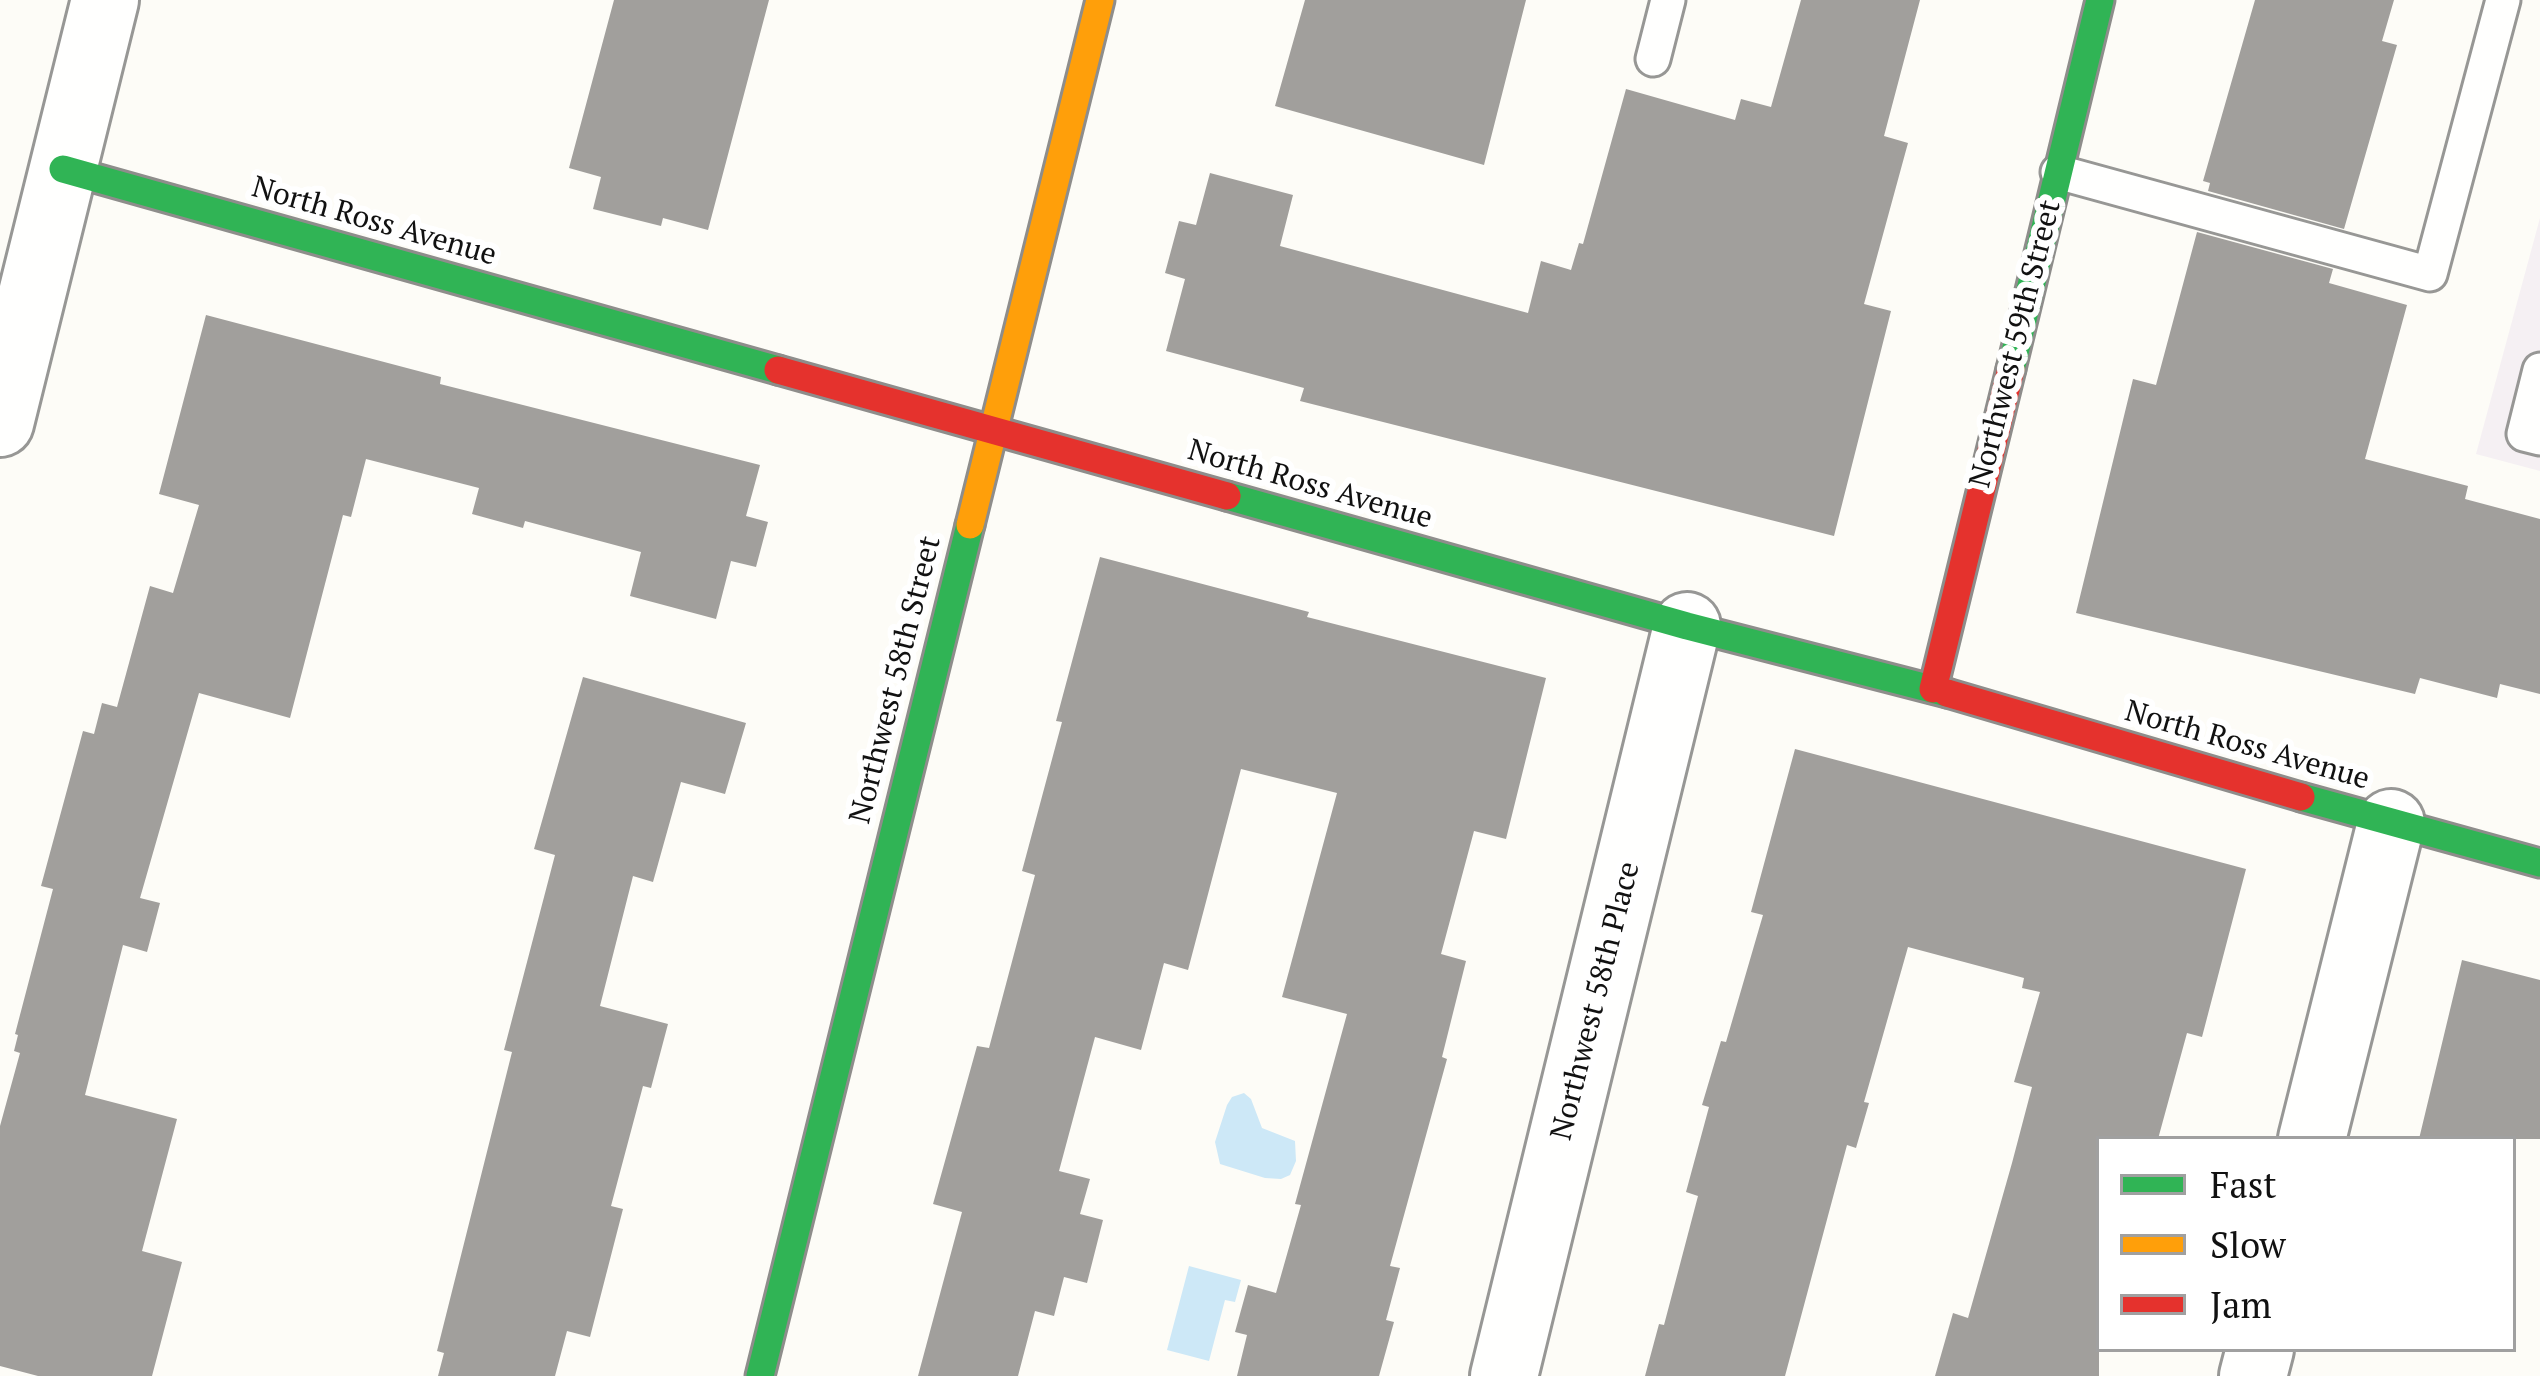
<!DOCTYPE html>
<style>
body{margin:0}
#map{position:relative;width:2540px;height:1376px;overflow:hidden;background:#fdfcf7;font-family:"PT Serif",serif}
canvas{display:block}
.legend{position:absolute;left:2096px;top:1136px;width:420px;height:216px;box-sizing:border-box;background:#fff;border:3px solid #a0a0a0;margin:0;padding:15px 21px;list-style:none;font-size:36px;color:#111}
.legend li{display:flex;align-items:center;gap:24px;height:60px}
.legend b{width:60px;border:3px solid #a0a0a0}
</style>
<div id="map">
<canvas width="2540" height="1376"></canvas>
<ul class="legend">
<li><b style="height:15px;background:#30b455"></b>Fast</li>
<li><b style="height:15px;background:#ff9f0a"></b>Slow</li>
<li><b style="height:15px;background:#e5322d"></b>Jam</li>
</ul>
</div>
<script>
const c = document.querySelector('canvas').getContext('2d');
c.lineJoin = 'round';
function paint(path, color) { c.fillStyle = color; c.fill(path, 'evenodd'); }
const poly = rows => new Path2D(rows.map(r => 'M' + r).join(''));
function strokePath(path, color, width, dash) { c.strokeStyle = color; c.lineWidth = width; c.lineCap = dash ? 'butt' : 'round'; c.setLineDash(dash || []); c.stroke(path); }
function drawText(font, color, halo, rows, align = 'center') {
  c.font = font + ' "PT Serif",serif'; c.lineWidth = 12; c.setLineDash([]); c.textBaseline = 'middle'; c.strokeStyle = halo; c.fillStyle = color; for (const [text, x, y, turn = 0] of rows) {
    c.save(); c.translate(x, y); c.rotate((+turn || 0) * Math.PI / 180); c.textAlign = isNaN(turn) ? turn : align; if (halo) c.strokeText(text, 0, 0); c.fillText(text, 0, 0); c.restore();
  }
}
paint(poly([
 [2540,218,2540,471,2476,454]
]), '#f5f0f3');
paint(poly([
 [1244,1093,1251,1099,1262,1128,1295,1141,1296,1161,1290,1175,1281,1179,1265,1178,1220,1164,1215,1142,1227,1105,1232,1097],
 [1189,1266,1241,1280,1235,1302,1225,1300,1209,1361,1167,1350]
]), '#cde8f7');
paint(poly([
 [614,0,769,0,708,230,663,218,661,226,593,209,601,177,569,168],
 [1305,0,1526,0,1484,165,1275,106],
 [1801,0,1920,0,1884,136,1908,143,1864,304,1891,311,1834,536,1300,401,1304,388,1166,351,1185,279,1165,273,1179,221,1196,225,1210,173,1293,195,1280,246,1528,313,1541,261,1571,270,1579,243,1583,244,1626,89,1735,120,1741,99,1771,107],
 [2255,0,2394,0,2382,41,2397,45,2344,229,2208,191,2210,183,2203,181],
 [2197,232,2333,269,2329,283,2407,305,2365,459,2468,486,2465,499,2540,519,2540,694,2500,684,2497,698,2420,678,2415,694,2076,613,2133,379,2156,385],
 [206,315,441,377,440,384,760,465,746,516,768,522,756,567,731,561,716,619,630,596,641,552,525,521,523,528,472,514,479,488,366,459,351,517,343,515,290,718,199,693,140,898,160,903,147,952,123,945,85,1095,177,1119,142,1251,182,1262,152,1376,38,1376,0,1366,0,1126,20,1053,14,1051,18,1035,15,1034,53,889,41,886,83,731,94,734,102,703,117,707,150,586,173,593,199,505,159,494],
 [1100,557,1309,612,1307,617,1546,678,1506,839,1474,831,1441,954,1466,961,1442,1057,1447,1059,1390,1266,1400,1268,1386,1320,1394,1322,1379,1376,1237,1376,1247,1335,1235,1332,1248,1285,1276,1293,1301,1205,1295,1204,1347,1014,1282,997,1337,793,1241,769,1188,970,1164,963,1141,1050,1095,1037,1059,1171,1090,1179,1080,1214,1103,1220,1087,1283,1064,1277,1054,1316,1035,1311,1018,1376,918,1376,962,1212,933,1204,977,1046,989,1048,1035,875,1022,871,1062,722,1056,721],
 [583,677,746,723,725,794,681,782,653,882,633,876,600,1006,668,1024,651,1088,643,1086,611,1206,623,1209,590,1337,567,1331,555,1376,438,1376,444,1353,437,1351,512,1052,504,1050,555,855,534,849],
 [1795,749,2246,869,2202,1037,2187,1033,2158,1139,2099,1139,2099,1376,1935,1376,1953,1313,1968,1318,2012,1163,2032,1087,2014,1082,2040,992,2022,988,2024,978,1908,947,1864,1102,1869,1103,1856,1148,1847,1145,1785,1376,1645,1376,1659,1324,1664,1325,1698,1196,1686,1192,1709,1107,1702,1105,1721,1041,1726,1042,1763,915,1751,912],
 [2462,960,2540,980,2540,1139,2419,1139]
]), '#a19f9c');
const lane = poly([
 [1653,59,1668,0],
 [2058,172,2430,274,2503,0],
 [2540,370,2524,434,2540,438]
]);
const street = poly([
 [0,423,105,0],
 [2312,1139,2391,823],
 [1504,1376,1687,626],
 [2253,1376,2260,1349]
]);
const fast = poly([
 [63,169,778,370],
 [2011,369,2100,0],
 [1227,496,1687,626,1947,693],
 [2301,797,2540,863],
 [760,1376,970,525]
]);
const slow = poly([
 [970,525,1100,0]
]);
const jam = poly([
 [778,370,1227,496],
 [1933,689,2011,369],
 [1947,693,2301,797]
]);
strokePath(lane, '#979795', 39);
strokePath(street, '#979795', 72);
strokePath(fast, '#8e8d8b', 33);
strokePath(slow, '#8e8d8b', 33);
strokePath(jam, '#8e8d8b', 33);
strokePath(lane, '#fffffe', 33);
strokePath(street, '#fffffe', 66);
strokePath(fast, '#30b455', 27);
strokePath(slow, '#ff9f0a', 27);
strokePath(jam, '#e5322d', 27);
drawText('30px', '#111', '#fff', [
 ["North Ross Avenue",374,222,16],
 ["Northwest 59th Street",2016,344,-76],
 ["North Ross Avenue",1310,485,16],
 ["Northwest 58th Street",896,680,-76],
 ["North Ross Avenue",2247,746,16],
 ["Northwest 58th Place",1596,1001,-76]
]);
</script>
